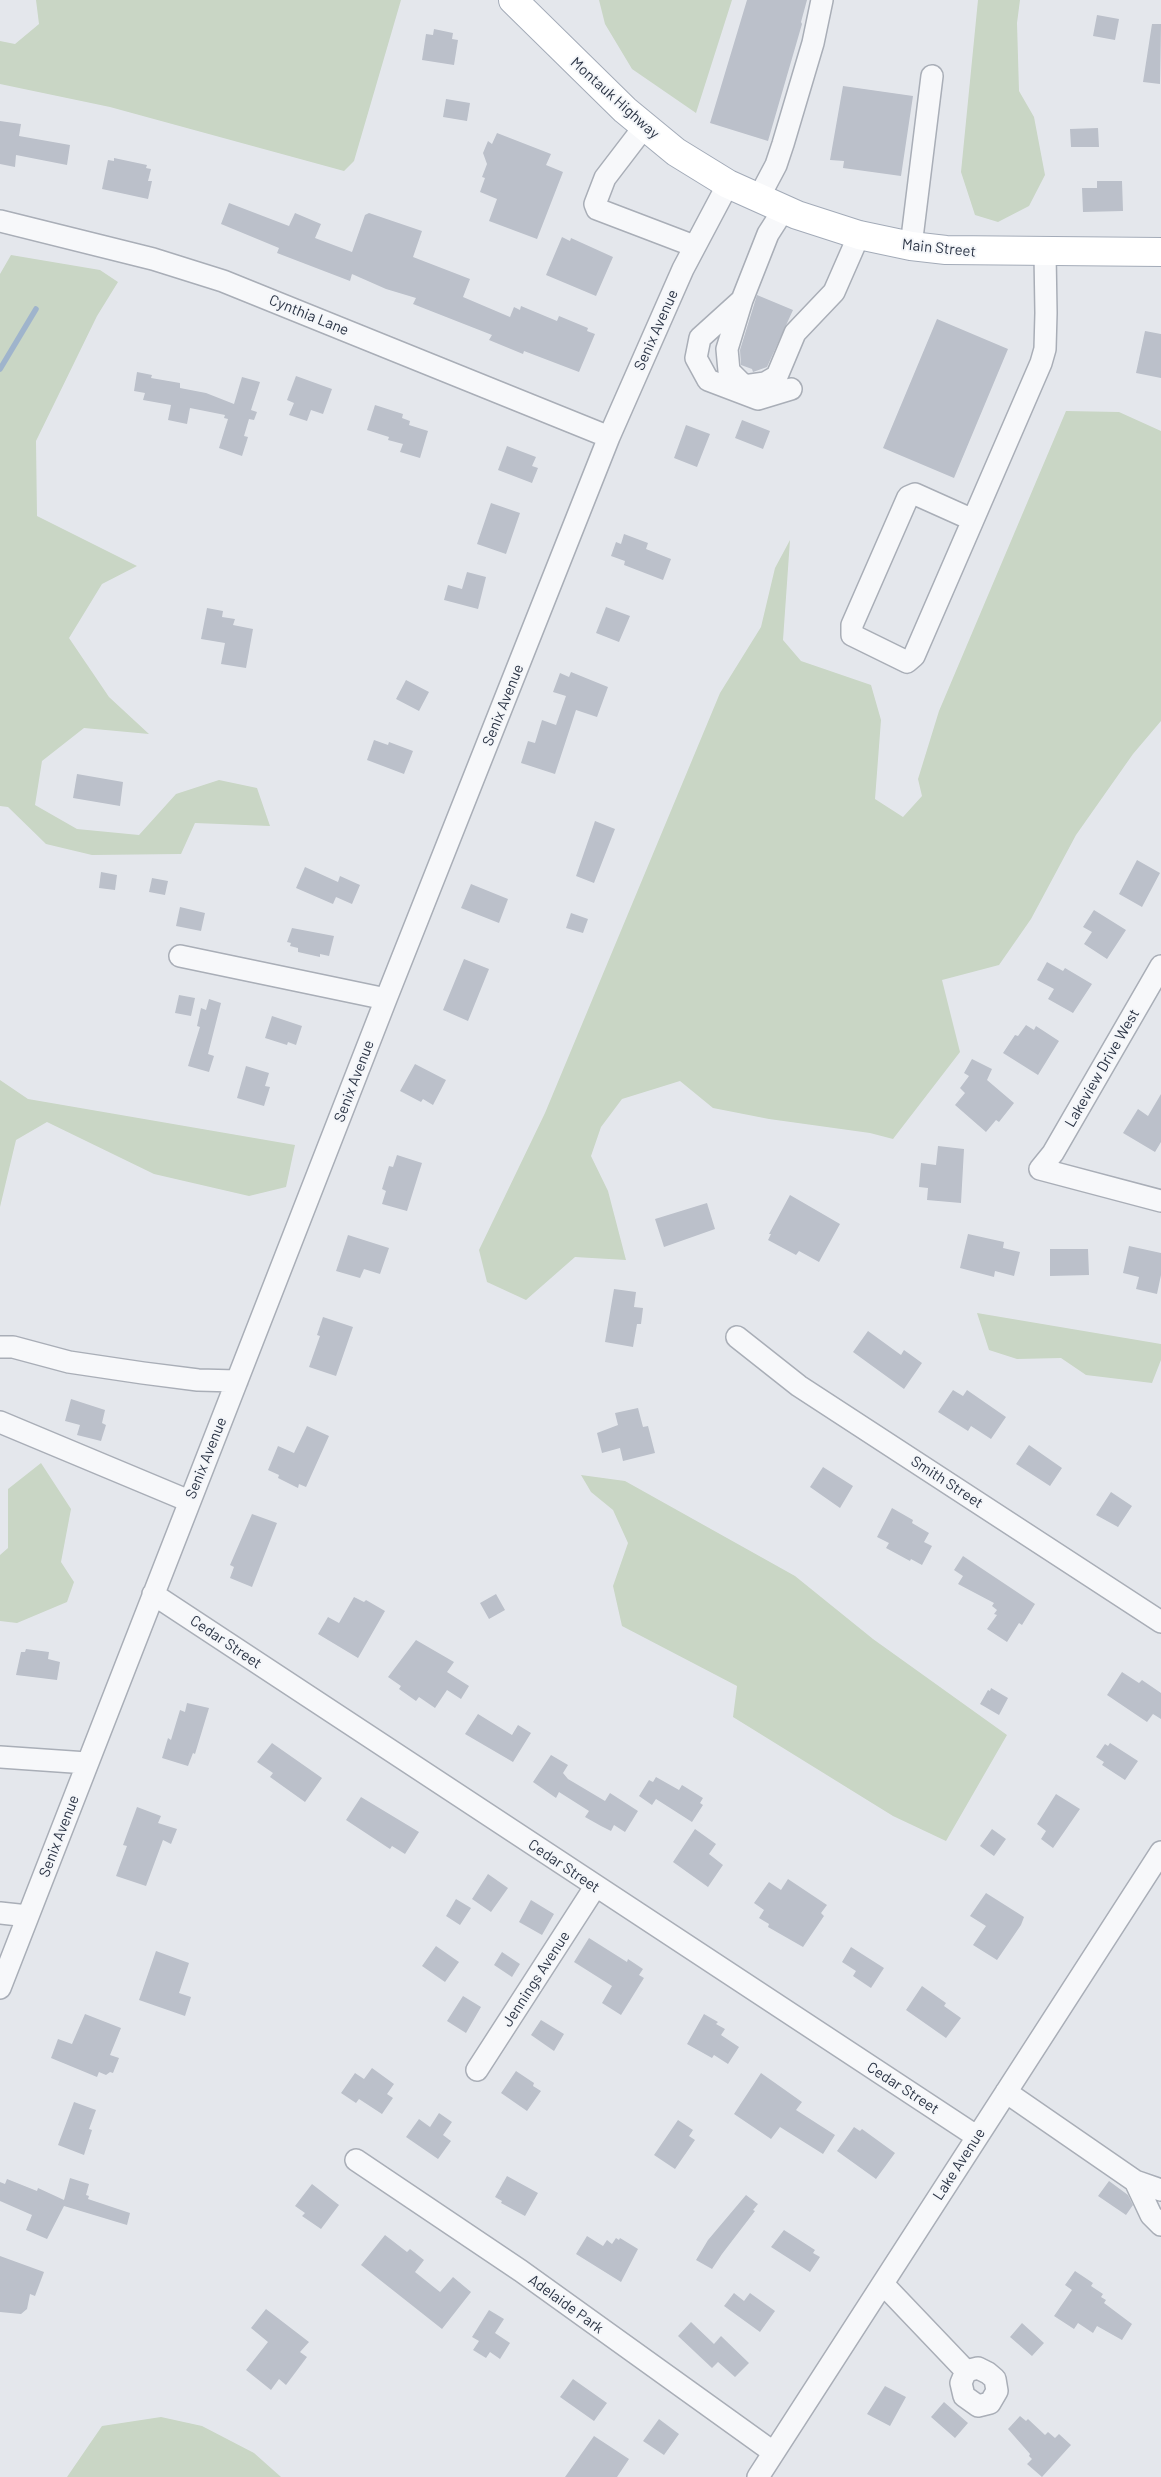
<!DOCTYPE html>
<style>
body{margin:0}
canvas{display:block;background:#e4e7ec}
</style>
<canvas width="1161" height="2477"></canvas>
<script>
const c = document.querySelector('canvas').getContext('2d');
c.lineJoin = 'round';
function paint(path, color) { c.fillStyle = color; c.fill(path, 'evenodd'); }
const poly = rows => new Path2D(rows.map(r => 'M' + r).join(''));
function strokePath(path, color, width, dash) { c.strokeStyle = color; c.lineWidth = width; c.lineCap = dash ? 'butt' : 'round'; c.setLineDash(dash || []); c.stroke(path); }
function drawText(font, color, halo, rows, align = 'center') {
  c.font = font + ' Barlow,sans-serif'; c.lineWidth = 4; c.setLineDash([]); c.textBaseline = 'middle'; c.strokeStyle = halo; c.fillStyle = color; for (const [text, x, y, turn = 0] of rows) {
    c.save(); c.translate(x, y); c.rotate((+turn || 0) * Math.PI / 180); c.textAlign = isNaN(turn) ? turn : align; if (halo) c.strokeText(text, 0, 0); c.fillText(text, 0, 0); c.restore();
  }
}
paint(poly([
 [36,0,401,0,354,161,344,171,110,107,0,84,0,41,15,44,39,24],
 [599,0,732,0,696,113,632,69,605,24],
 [978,0,1020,0,1017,23,1019,91,1034,117,1045,175,1029,206,998,222,975,215,961,172],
 [11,255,100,270,118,282,97,316,36,441,37,516,137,566,102,584,69,638,109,697,149,734,84,728,42,761,35,805,77,829,139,835,176,794,219,780,257,788,270,826,195,823,181,854,92,855,46,844,8,807,0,806,0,274],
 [1066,411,1119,412,1161,431,1161,721,1133,754,1076,835,1031,919,999,965,942,980,960,1052,893,1139,870,1133,769,1119,713,1108,680,1081,622,1099,601,1127,591,1156,608,1191,626,1260,575,1257,526,1300,487,1282,479,1250,545,1113,720,693,761,627,775,568,790,540,783,640,801,661,871,685,881,720,875,799,903,817,922,796,918,779,939,711],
 [0,1080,28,1099,295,1145,286,1187,249,1196,154,1174,47,1122,16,1140,0,1207],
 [977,1313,1161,1344,1161,1360,1152,1383,1086,1375,1061,1358,1017,1359,989,1350],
 [41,1463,71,1509,61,1562,74,1582,67,1602,17,1623,0,1621,0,1555,8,1548,8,1489],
 [581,1475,625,1481,795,1576,873,1639,1007,1735,946,1841,893,1816,733,1717,737,1686,622,1626,613,1586,628,1543,613,1510,591,1492],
 [161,2417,202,2426,254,2453,281,2477,67,2477,102,2426]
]), '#c9d6c5');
strokePath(poly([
 [0,369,36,309]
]), '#9fb4cc', 5.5);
paint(poly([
 [747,0,807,0,801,22,802,24,768,141,710,123],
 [1097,15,1119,19,1115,40,1093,36],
 [1152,24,1161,24,1160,84,1143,82],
 [434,29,453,33,452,39,458,40,454,65,422,60,426,34,433,35],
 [843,86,913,96,901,176,843,168,844,161,830,160],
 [446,99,470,103,467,121,443,117],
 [0,121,21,124,19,136,70,145,67,165,16,155,15,167,0,164],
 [1098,128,1099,147,1071,147,1070,129],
 [497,133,551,154,546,165,563,172,537,239,489,221,497,199,480,192,485,178,482,177,487,164,483,153,488,141,492,144],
 [114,158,147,165,146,168,151,169,148,181,152,181,148,199,102,189,108,160,114,161],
 [1097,181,1122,181,1123,211,1083,212,1082,188,1097,188],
 [229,203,289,226,295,213,321,224,315,238,352,252,365,215,369,213,422,231,413,257,470,279,463,297,510,317,514,307,520,310,521,306,557,321,559,316,588,328,587,331,595,334,579,372,524,351,523,354,489,340,492,335,413,304,416,298,386,289,352,274,350,281,277,253,279,248,221,224],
 [562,237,570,241,571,238,613,257,596,296,546,275],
 [757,295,793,310,767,367,753,372,752,369,741,365,740,350],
 [937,319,1008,349,954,478,883,448],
 [1145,331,1161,334,1161,378,1136,373],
 [137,372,152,375,151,378,180,383,180,388,206,393,234,404,242,377,260,382,251,410,257,412,254,420,249,419,244,436,248,437,242,456,219,448,228,419,224,418,225,415,190,408,187,424,168,420,171,405,143,400,145,393,134,391],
 [296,376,332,389,323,414,311,410,307,421,289,415,294,403,287,400],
 [375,405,403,414,402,418,410,421,409,425,428,431,420,458,400,452,403,444,388,440,389,437,367,430],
 [742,420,770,431,763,449,735,438],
 [686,425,710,434,697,467,674,458],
 [507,446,536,457,532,466,538,468,532,483,498,470],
 [491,503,520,513,506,554,477,544],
 [624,534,648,543,646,549,671,559,663,580,624,565,625,561,611,556,616,542,621,544],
 [467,572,486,577,478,609,444,600,448,585,462,589],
 [606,607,630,616,619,642,596,633],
 [207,608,223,611,222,617,235,619,233,625,253,629,246,668,221,664,225,643,201,639],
 [571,672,608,687,597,717,576,710,555,774,521,763,528,741,535,743,542,720,556,725,566,696,553,692,560,673,569,677],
 [406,680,429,692,419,711,396,699],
 [374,740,388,745,389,742,413,751,404,774,367,760],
 [77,774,123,782,120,806,73,798],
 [595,821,615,829,594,883,576,876],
 [1137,860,1160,873,1142,907,1119,894],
 [305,867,338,882,340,876,360,885,352,904,336,897,333,904,296,888],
 [101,872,117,875,115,890,99,888],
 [152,878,168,881,165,895,149,892],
 [471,884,508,899,499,923,461,908],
 [180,907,205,913,201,931,176,926],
 [1094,910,1126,930,1107,959,1084,944,1092,932,1083,927],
 [571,913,588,919,583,933,566,928],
 [292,928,334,936,329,956,320,954,320,957,298,952,298,948,290,946,291,943,287,942],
 [464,959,489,969,468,1021,443,1010],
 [1047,962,1063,971,1065,968,1092,984,1073,1013,1048,999,1054,989,1037,980],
 [179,995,195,998,191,1016,175,1013],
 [209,999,221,1003,208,1054,214,1056,209,1072,188,1066,200,1027,197,1026,201,1008,206,1010],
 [272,1016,302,1026,296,1045,288,1042,287,1045,265,1038],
 [1026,1025,1034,1030,1036,1026,1059,1041,1038,1075,1003,1053,1015,1035,1018,1036],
 [972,1059,992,1069,987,1080,1014,1103,999,1122,996,1120,986,1132,955,1105,965,1093,960,1088,969,1076,964,1073],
 [415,1064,446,1080,433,1105,423,1099,421,1102,400,1091],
 [246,1066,269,1073,265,1086,270,1087,264,1106,237,1098],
 [1161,1094,1161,1142,1155,1152,1123,1133,1138,1109,1148,1116],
 [938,1146,964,1149,961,1203,927,1200,928,1188,919,1187,921,1163,936,1165],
 [397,1155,422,1163,407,1211,382,1204,386,1191,382,1189,389,1166,393,1167],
 [790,1195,840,1224,819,1262,799,1251,796,1255,768,1240,771,1234,769,1234],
 [707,1203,715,1229,664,1247,655,1219],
 [968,1234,1004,1242,1003,1248,1020,1252,1014,1276,995,1271,994,1277,960,1268],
 [348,1235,389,1248,380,1274,364,1269,360,1278,336,1271],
 [1129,1246,1161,1253,1161,1275,1157,1294,1136,1289,1139,1277,1123,1273],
 [1050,1249,1088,1249,1089,1275,1050,1276],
 [614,1289,636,1292,634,1307,643,1308,641,1324,637,1324,633,1347,605,1342],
 [323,1317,353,1327,336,1376,309,1367,320,1336,317,1335],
 [868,1331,901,1355,904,1350,922,1363,904,1389,853,1352],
 [953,1390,963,1396,967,1390,1006,1417,991,1439,971,1426,968,1431,938,1412],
 [71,1399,105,1410,102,1423,106,1425,101,1441,77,1435,80,1425,65,1421],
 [638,1408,643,1427,648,1426,655,1453,623,1461,620,1448,602,1453,597,1433,618,1425,615,1413],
 [307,1426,329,1436,306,1487,299,1484,298,1488,278,1478,279,1475,268,1470,278,1446,294,1453],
 [1029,1445,1062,1468,1050,1486,1016,1464],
 [823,1467,853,1486,840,1508,810,1487],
 [1111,1492,1132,1506,1118,1527,1096,1515],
 [892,1508,913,1520,912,1523,929,1533,924,1542,932,1546,922,1565,911,1559,910,1561,886,1548,889,1543,877,1537],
 [252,1514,277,1523,252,1587,230,1578,234,1567,230,1565],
 [963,1556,1035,1604,1022,1625,1019,1623,1007,1642,987,1629,997,1615,994,1614,997,1610,992,1606,994,1603,958,1584,963,1576,954,1570],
 [496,1594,505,1610,489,1619,480,1603],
 [354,1597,364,1602,366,1600,385,1611,358,1658,318,1634,328,1617,339,1623],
 [416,1640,454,1662,447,1672,469,1686,461,1699,447,1690,435,1708,419,1697,416,1701,399,1689,401,1686,388,1677],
 [26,1649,49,1652,48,1659,60,1662,57,1680,16,1675,21,1652,25,1652],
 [1122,1672,1139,1683,1142,1680,1161,1693,1161,1719,1153,1714,1147,1722,1107,1695],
 [991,1688,1008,1698,999,1715,980,1704,988,1690,990,1691],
 [187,1703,209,1708,195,1754,193,1753,188,1766,162,1758,168,1738,171,1740,180,1710,185,1712],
 [478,1714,512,1735,518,1725,531,1733,513,1762,465,1734],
 [272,1743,322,1778,305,1802,270,1777,273,1773,257,1762],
 [1110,1743,1138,1761,1125,1780,1102,1765,1104,1762,1096,1757,1105,1744,1108,1746],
 [551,1755,568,1765,563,1773,568,1779,605,1801,610,1793,638,1811,625,1832,614,1825,611,1831,601,1826,585,1817,589,1811,559,1792,556,1798,533,1782],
 [656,1777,679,1790,682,1785,703,1798,700,1803,703,1805,692,1822,656,1799,652,1805,639,1796,649,1780,653,1782],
 [1056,1794,1080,1809,1053,1848,1041,1839,1046,1831,1037,1824],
 [361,1797,419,1832,405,1854,392,1846,390,1849,346,1820],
 [137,1807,161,1816,158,1823,177,1829,171,1844,163,1840,146,1886,116,1876,127,1846,123,1845],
 [695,1829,716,1844,709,1854,723,1865,708,1887,673,1862],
 [992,1829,1006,1839,994,1856,980,1846],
 [488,1874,508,1888,491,1912,472,1899],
 [788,1879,827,1905,821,1913,824,1916,803,1947,768,1927,769,1924,759,1918,764,1910,754,1903,769,1882,781,1890],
 [986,1893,1024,1917,1021,1925,997,1960,973,1945,986,1926,970,1916],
 [456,1899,471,1908,460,1925,446,1916],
 [531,1900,554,1914,542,1935,519,1922],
 [589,1938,627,1962,628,1959,643,1969,639,1975,644,1978,621,2015,602,2003,612,1986,574,1962],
 [436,1946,459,1962,445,1982,422,1966],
 [851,1947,884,1968,871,1988,853,1976,856,1971,842,1962],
 [156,1951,189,1963,179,1993,191,1997,185,2016,139,2000],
 [502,1952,520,1964,512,1977,494,1965],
 [922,1986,946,2003,944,2006,961,2018,946,2038,906,2010],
 [463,1996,481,2007,466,2033,447,2021],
 [85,2014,121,2028,110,2055,119,2058,113,2073,110,2072,106,2075,99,2072,97,2077,51,2058,58,2039,72,2044],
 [704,2014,718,2022,716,2024,725,2029,721,2035,739,2047,728,2064,714,2055,712,2058,687,2044],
 [541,2020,564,2034,554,2051,531,2035],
 [372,2068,394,2084,387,2094,393,2098,382,2114,359,2099,356,2103,341,2093,355,2073,364,2079],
 [516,2071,534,2083,533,2086,541,2091,527,2111,501,2093],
 [761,2073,802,2102,796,2110,835,2135,823,2154,780,2127,771,2139,734,2114],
 [74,2102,96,2110,89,2129,92,2130,84,2155,58,2145],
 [439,2113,452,2122,443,2135,451,2141,438,2159,406,2137,419,2119,430,2127],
 [678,2120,693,2130,689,2136,695,2140,675,2169,654,2155],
 [854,2127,860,2131,862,2129,895,2153,876,2179,837,2151],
 [507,2176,538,2193,525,2216,501,2203,502,2201,495,2197],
 [70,2178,89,2184,86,2195,89,2196,88,2199,130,2213,127,2225,64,2206,47,2239,26,2230,32,2215,0,2201,0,2182,5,2184,7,2179,37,2191,38,2188,64,2200],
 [1109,2181,1128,2195,1133,2205,1126,2215,1098,2196],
 [312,2184,339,2205,321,2229,302,2216,305,2213,295,2206],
 [746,2195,758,2204,753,2210,755,2211,722,2254,712,2269,696,2260,708,2240],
 [784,2230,815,2250,813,2253,820,2257,810,2272,771,2247],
 [385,2235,407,2252,410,2249,424,2260,415,2272,440,2292,453,2277,471,2292,442,2329,361,2265],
 [587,2236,603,2246,607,2240,612,2244,616,2238,619,2240,620,2238,638,2249,621,2282,576,2254],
 [0,2256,44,2272,35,2296,30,2294,27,2309,21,2314,0,2312],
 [1075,2271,1093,2283,1091,2286,1103,2294,1101,2297,1106,2300,1104,2303,1132,2324,1122,2340,1097,2326,1093,2333,1078,2323,1074,2329,1054,2316,1072,2290,1065,2285],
 [734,2293,744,2301,750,2293,775,2311,760,2332,724,2306],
 [266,2309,309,2342,300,2352,307,2357,286,2385,279,2379,271,2390,246,2370,268,2342,251,2328],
 [489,2310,504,2319,495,2333,510,2343,500,2359,490,2352,486,2358,473,2350,479,2341,472,2337],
 [691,2322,714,2344,721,2336,749,2363,735,2377,718,2362,712,2368,678,2336],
 [1022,2323,1044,2343,1032,2356,1010,2337],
 [573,2379,607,2403,594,2421,560,2397],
 [885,2386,906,2397,890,2426,867,2414],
 [944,2402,968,2423,955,2438,931,2417],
 [1020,2416,1026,2421,1028,2419,1045,2435,1048,2432,1055,2438,1059,2434,1071,2445,1042,2477,1027,2464,1032,2459,1029,2456,1030,2454,1008,2429],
 [659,2419,679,2434,664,2455,643,2441],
 [594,2436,629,2459,617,2477,565,2477]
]), '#bbc0ca');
const minor = poly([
 [644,127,605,178,595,204,597,209,694,246],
 [758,199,776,165,783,144,813,43,822,0],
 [784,209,768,234,742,300,700,338,696,358,708,380,758,399,791,389],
 [0,221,153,259,223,281,609,437],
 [911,246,932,76],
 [742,300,727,349,729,371,744,386,765,383,777,376,795,333,834,292,859,235],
 [973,520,915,494,908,497,852,625,852,635,907,662,914,656,973,520,1041,363,1045,349,1046,313,1045,253],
 [180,956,386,999],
 [1161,966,1053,1153,1040,1169,1161,1201],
 [737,1337,799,1386,1161,1622],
 [0,1347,13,1347,69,1362,143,1373,198,1380,237,1381],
 [0,1422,189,1501],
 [153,1594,976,2136],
 [0,1757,87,1763],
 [0,1913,28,1916],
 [0,1988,386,999,609,437,683,269,728,184],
 [477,2070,595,1887],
 [1006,2092,1135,2181,1161,2190],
 [356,2160,521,2271,773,2452],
 [1135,2181,1151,2215,1161,2225],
 [883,2284,966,2371,978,2368,988,2373,995,2379,997,2391,990,2403,978,2406,964,2396,961,2383,966,2371],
 [758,2477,1161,1852]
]);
const major = poly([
 [513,0,625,110,676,152,728,184,797,215,859,235,911,246,946,250,1161,252]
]);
strokePath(minor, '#a9aeb7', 24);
strokePath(major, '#a3abb8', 30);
strokePath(minor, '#f7f8fa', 21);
strokePath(major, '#fff', 28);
drawText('15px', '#2b3445', '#f4f6f9', [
 ["Montauk Highway",615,98,42],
 ["Main Street",939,248,6],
 ["Cynthia Lane",309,315,22],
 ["Senix Avenue",656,330,-66],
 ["Senix Avenue",503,705,-68],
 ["Lakeview Drive West",1102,1068,-60],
 ["Senix Avenue",354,1081,-69],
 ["Senix Avenue",206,1458,-68],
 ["Smith Street",947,1482,33],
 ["Cedar Street",226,1642,34],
 ["Senix Avenue",59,1836,-69],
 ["Cedar Street",564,1866,34],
 ["Jennings Avenue",536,1979,-57],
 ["Cedar Street",903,2088,33],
 ["Lake Avenue",959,2164,-57],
 ["Adelaide Park",566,2304,36]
]);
</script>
